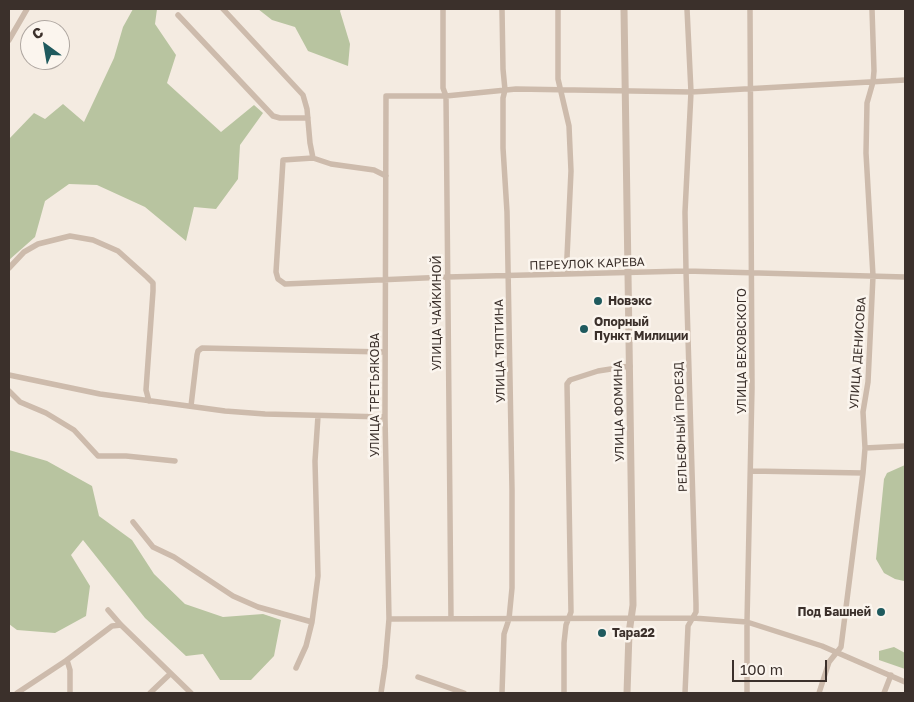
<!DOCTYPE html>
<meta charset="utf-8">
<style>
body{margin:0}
#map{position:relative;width:914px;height:702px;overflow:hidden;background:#f4ebe1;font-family:"Golos Text",sans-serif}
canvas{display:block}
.frame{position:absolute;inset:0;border:10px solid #3b302b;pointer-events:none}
.north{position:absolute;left:20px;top:20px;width:50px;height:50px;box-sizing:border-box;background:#fbf5ee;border:1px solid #aea6a0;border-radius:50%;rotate:328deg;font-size:14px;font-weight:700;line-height:20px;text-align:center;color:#3b302b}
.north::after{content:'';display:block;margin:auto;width:18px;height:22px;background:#1f5a5e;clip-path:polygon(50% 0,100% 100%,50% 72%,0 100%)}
.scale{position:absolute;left:732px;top:660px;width:95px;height:22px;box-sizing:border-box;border:2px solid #3b302b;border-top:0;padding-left:6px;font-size:15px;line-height:18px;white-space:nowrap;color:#3b302b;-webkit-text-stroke:4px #fbf5ee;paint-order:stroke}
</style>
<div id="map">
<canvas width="914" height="702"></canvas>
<div class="frame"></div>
<div class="north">С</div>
<div class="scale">100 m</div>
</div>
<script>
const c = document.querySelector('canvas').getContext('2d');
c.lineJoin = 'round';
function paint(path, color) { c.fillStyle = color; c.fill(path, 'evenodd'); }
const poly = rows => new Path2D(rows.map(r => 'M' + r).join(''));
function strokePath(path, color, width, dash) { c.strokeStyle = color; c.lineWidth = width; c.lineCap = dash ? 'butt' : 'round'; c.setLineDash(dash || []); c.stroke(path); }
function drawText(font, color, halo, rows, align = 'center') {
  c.font = font + ' "Golos Text",sans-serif'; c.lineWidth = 5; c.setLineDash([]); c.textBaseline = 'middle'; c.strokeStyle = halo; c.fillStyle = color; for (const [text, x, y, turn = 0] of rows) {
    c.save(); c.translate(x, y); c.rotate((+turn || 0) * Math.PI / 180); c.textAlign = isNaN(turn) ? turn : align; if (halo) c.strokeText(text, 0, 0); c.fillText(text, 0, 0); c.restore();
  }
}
paint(poly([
 [133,9,157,9,155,24,176,55,167,83,221,132,254,105,263,113,240,145,238,179,216,209,194,207,186,241,145,207,97,185,69,184,45,201,35,237,9,260,9,139,34,113,45,119,63,104,84,122,114,58,123,27],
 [258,9,341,9,340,11,350,44,348,66,308,51,295,27,272,20],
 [9,450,47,461,92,486,99,516,132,540,154,574,185,604,223,617,263,614,281,620,274,656,251,680,220,680,203,654,186,656,145,618,83,540,71,555,90,586,86,616,55,633,17,630,9,624],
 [905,465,905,581,904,581,895,579,884,573,876,559,884,479,887,473],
 [894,647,905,653,905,669,879,660,879,651]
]), '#b8c4a0');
strokePath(poly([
 [223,9,303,95,307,109,310,143,313,158],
 [443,9,443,88,446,96,451,618],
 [558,9,558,79,569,126,571,171,567,257,568,274],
 [178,15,273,116,280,118,308,118],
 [9,40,27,9],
 [386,176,374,170,331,164,313,158,283,160,276,272,278,279,285,284,447,277,686,271,905,277],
 [9,268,24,252,38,244,70,236,93,240,118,251,147,277,153,283,153,291,146,390,149,401],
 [9,375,100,394,225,411,265,414,385,417],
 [9,391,20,402,46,413,74,430,98,456,126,456,175,461],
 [191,406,197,355,198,351,202,348,384,352],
 [865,448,905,446],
 [751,471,863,473],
 [133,522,153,547,174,557,233,596,258,607,312,622],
 [108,610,121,625,191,693],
 [389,619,693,618,747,622,822,646,905,682],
 [67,660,70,670,70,693],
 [296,668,306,646,312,622,318,576,315,461,318,416],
 [418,677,464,693],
 [17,693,67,660,112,626,121,625],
 [150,693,170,674],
 [381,693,385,666,389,619,385,417,386,96,446,96,516,89,691,92,905,80],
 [502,693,504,634,509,619,512,588,512,490,507,212,503,148,503,98,505,90,503,69,502,9],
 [564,693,564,643,566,625,571,612,567,384,570,380,598,371,630,366],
 [685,693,688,626,696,612,696,604,686,271,685,212,691,92,687,9],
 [747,693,747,622,752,388,750,9],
 [819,693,829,662,841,647,863,473,865,448,863,412,868,382,873,276,866,153,867,103,873,82,874,71,872,9],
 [884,693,891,675]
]), '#cdbbac', 5.5);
strokePath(poly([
 [624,9,633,605,629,633,627,693]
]), '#cdbbac', 7);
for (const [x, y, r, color] of [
 [598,301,5,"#1f5a5e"],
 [584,329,5,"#1f5a5e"],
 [881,612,5,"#1f5a5e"],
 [602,633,5,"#1f5a5e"]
]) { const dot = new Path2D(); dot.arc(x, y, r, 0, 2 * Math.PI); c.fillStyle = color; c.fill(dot); strokePath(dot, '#fbf5ee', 2); }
drawText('12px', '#3b302b', '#fbf5ee', [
 ["ПЕРЕУЛОК КАРЕВА",587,264,-2],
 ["УЛИЦА ЧАЙКИНОЙ",437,313,-90],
 ["УЛИЦА ТЯПТИНА",500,351,-91],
 ["УЛИЦА ВЕХОВСКОГО",742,351,-90],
 ["УЛИЦА ДЕНИСОВА",858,353,-86],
 ["УЛИЦА ТРЕТЬЯКОВА",375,395,-90],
 ["УЛИЦА ФОМИНА",619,411,-91],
 ["РЕЛЬЕФНЫЙ ПРОЕЗД",681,427,-92]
]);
drawText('bold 12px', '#3b302b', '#fbf5ee', [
 ["Новэкс",608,301],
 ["Опорный",594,322],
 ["Пункт Милиции",594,336],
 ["Под Башней",871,612,"right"],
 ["Тара22",612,633]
], 'left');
</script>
